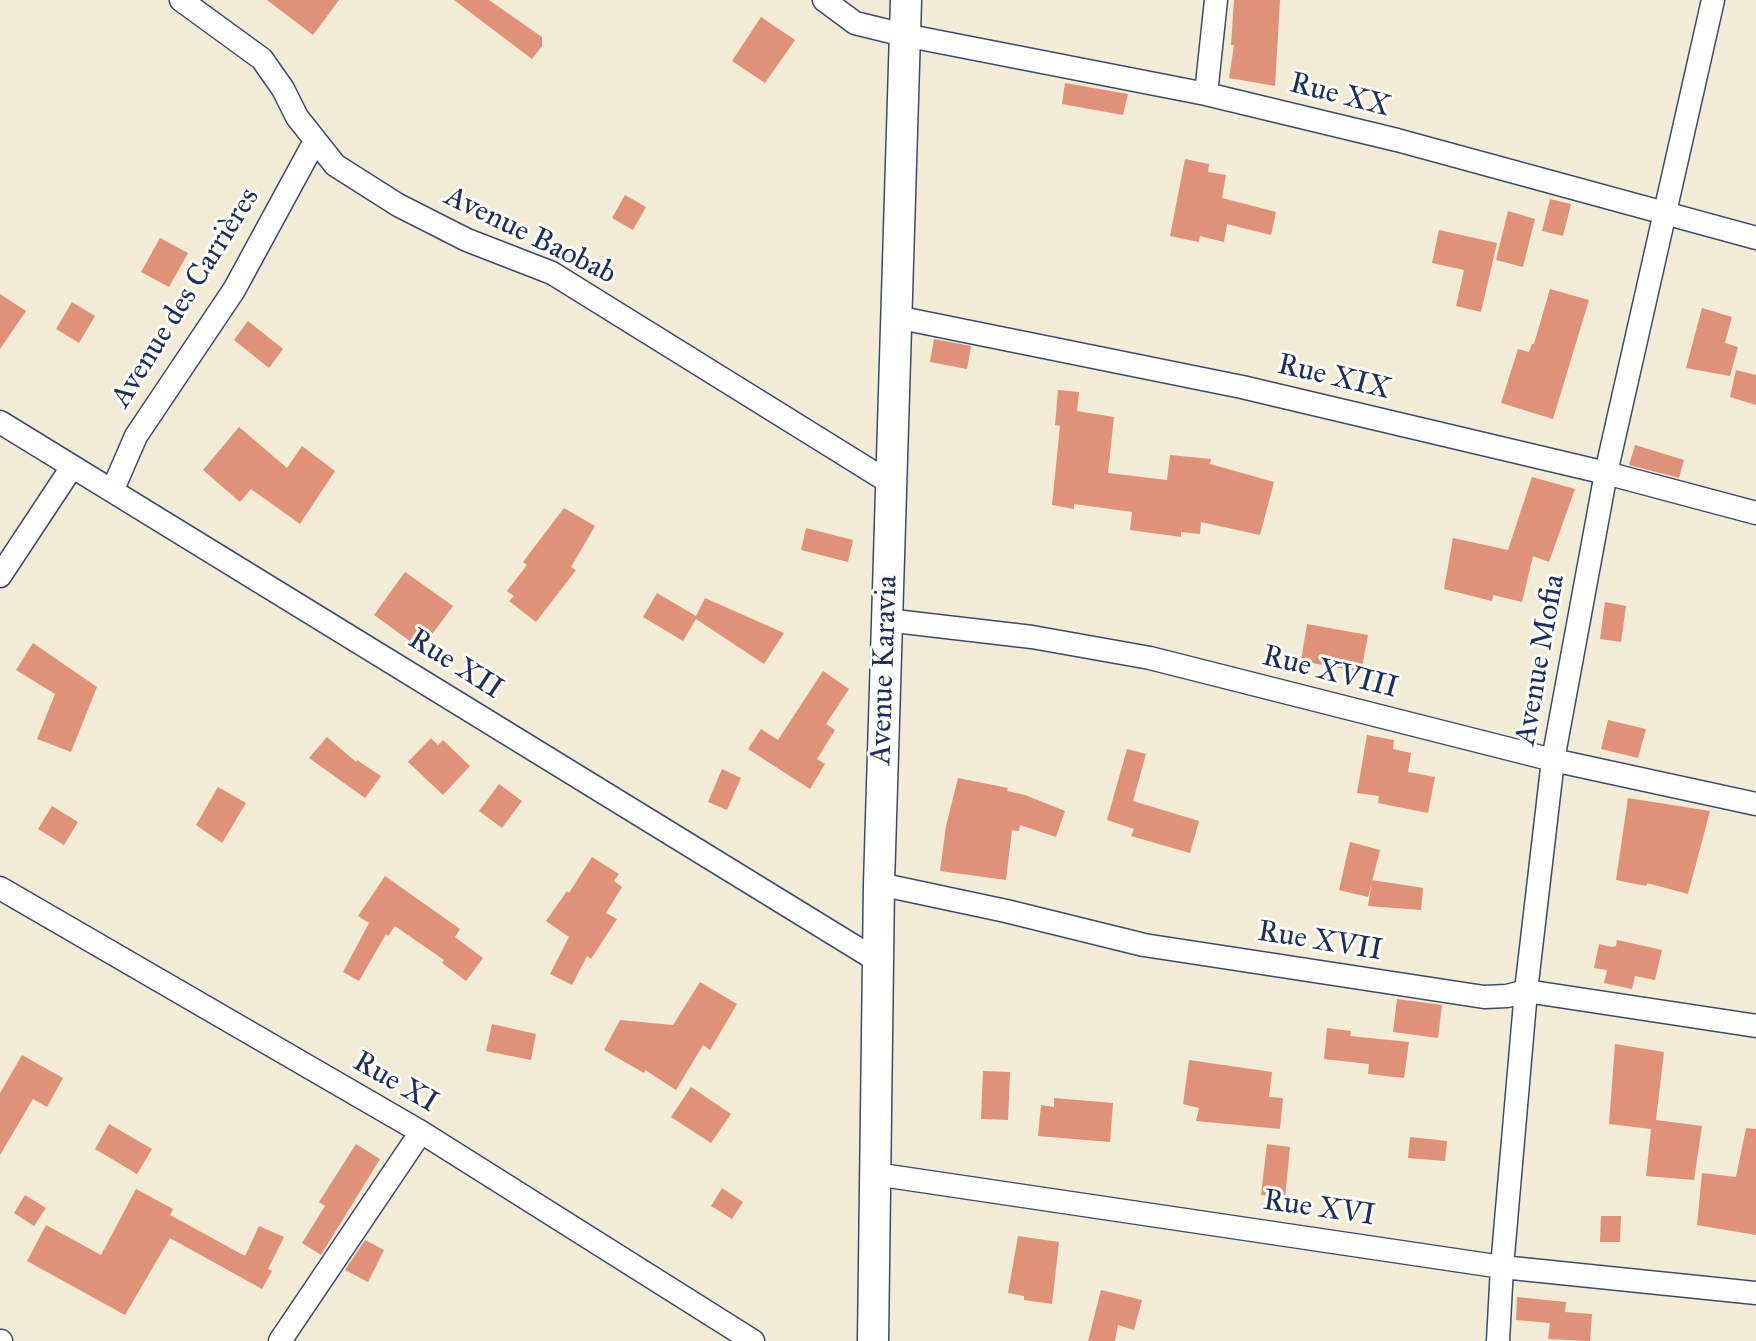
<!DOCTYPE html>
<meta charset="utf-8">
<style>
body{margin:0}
canvas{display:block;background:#f2ebd5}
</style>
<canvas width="1756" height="1341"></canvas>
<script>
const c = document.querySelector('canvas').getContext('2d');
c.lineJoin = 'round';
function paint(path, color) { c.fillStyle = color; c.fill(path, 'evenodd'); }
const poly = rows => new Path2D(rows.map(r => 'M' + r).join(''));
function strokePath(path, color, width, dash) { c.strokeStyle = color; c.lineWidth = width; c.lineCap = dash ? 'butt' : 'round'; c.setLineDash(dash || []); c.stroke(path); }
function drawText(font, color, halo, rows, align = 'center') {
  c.font = font + ' "IM FELL Great Primer",serif'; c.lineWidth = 6; c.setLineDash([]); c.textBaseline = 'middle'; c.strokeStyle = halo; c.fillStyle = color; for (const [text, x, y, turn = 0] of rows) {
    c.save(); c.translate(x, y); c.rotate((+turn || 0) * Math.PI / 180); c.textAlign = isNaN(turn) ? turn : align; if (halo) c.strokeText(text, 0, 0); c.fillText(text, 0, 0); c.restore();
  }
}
paint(poly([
 [267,0,339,0,313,35],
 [454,0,489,0,542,37,542,46,532,59],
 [1234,0,1280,0,1275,86,1229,78,1234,45,1231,45],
 [761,17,795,40,765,83,732,61],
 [1065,83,1128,94,1123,115,1062,104],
 [1185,159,1209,164,1208,172,1226,175,1222,198,1276,212,1271,235,1227,224,1224,242,1200,236,1199,242,1170,236],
 [625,195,646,207,633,230,612,218],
 [1550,199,1571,204,1563,236,1542,231],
 [1508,211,1535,219,1523,267,1496,260],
 [1439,230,1497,243,1481,312,1456,306,1464,270,1432,263],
 [160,238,188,253,169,287,141,272],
 [1550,289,1589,300,1553,419,1501,403,1518,349,1529,352,1532,344,1534,344],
 [0,294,26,311,0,349],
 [72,302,95,316,79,343,56,329],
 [1702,308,1732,317,1725,343,1738,347,1730,376,1686,368],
 [248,321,283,349,269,368,234,340],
 [934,339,971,346,967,369,930,362],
 [1736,370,1756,375,1756,405,1730,397],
 [1058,390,1079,392,1077,411,1114,417,1108,473,1167,480,1170,455,1211,459,1210,464,1274,482,1260,535,1201,522,1200,534,1181,532,1181,537,1130,530,1132,512,1074,504,1074,509,1052,505,1060,426,1055,425],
 [239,427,287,468,302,446,335,471,300,524,251,489,240,502,203,470],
 [1635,445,1684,460,1679,478,1629,465],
 [1532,477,1575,489,1549,562,1533,556,1522,602,1493,595,1492,601,1444,589,1453,538,1508,550],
 [564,508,595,526,571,567,576,570,536,622,509,601,514,596,507,591,527,565,523,562],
 [806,528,853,540,848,562,801,550],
 [405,572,453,606,421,649,374,615],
 [657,593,696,616,705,598,784,633,764,664,696,619,683,641,643,617],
 [1605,602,1626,606,1621,642,1600,639],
 [1307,624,1368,635,1361,672,1301,661],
 [33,643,97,687,71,752,37,739,55,694,16,670],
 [823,671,849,689,826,724,835,730,817,759,825,764,810,789,748,749,761,729,778,740],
 [1608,720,1646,729,1638,758,1601,749],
 [1367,735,1394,740,1393,749,1411,753,1408,772,1435,777,1428,813,1378,803,1379,796,1357,793],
 [327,737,356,762,357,760,381,776,365,798,309,758],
 [431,738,438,745,443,740,470,766,443,795,408,762],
 [1127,749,1146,754,1133,801,1199,821,1190,853,1131,836,1134,829,1107,820],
 [722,769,741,778,727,810,708,802],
 [958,778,1008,788,1007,791,1025,795,1065,811,1056,837,1020,825,1019,831,1012,830,1006,880,940,871,946,826],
 [499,784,522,801,502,828,479,811],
 [218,787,246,803,222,843,196,825],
 [1628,798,1710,811,1688,894,1647,883,1646,886,1616,880],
 [52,806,78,822,64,845,38,829],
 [1350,842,1380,850,1368,897,1339,890],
 [592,857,619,874,614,881,622,887,606,913,617,919,591,959,587,956,572,985,550,974,569,937,546,921,567,891,569,893],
 [385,876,460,929,455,937,483,958,466,981,442,963,444,960,395,926,388,936,386,934,359,981,343,972,369,923,358,916],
 [1372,880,1423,888,1421,910,1368,906],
 [1617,940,1662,950,1655,980,1635,976,1632,989,1604,983,1607,970,1594,968,1599,944,1612,947,1616,946],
 [700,982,737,1004,710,1050,703,1045,676,1090,645,1070,644,1073,604,1050,620,1020,673,1025],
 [1397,999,1442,1005,1438,1038,1393,1032],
 [492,1024,536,1034,531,1060,486,1051],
 [1327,1028,1351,1031,1350,1036,1409,1042,1404,1078,1368,1074,1369,1064,1324,1059],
 [1615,1044,1664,1052,1656,1120,1702,1126,1694,1180,1646,1176,1651,1129,1609,1124],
 [22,1055,63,1078,47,1107,33,1099,0,1155,0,1093],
 [1189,1060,1272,1072,1269,1097,1283,1098,1280,1129,1196,1121,1199,1108,1183,1104],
 [983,1071,1010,1072,1008,1120,981,1119],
 [691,1087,731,1114,711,1143,671,1117],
 [1054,1098,1113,1103,1110,1142,1038,1136,1041,1105,1054,1107],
 [109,1124,152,1149,137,1174,95,1149],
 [1746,1128,1756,1129,1756,1235,1697,1225,1702,1173,1736,1177],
 [1410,1137,1447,1141,1445,1161,1408,1158],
 [356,1144,380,1159,321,1255,302,1243,325,1206,319,1202],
 [1267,1144,1290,1147,1285,1198,1261,1195],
 [722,1188,743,1202,732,1219,711,1206],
 [136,1189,173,1209,170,1215,245,1256,259,1226,284,1237,268,1269,272,1271,262,1289,170,1238,125,1315,27,1261,46,1225,101,1255],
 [25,1195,46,1208,34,1226,14,1213],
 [1601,1216,1621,1216,1620,1242,1600,1242],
 [1018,1236,1059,1242,1052,1304,1024,1300,1024,1296,1008,1293],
 [365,1240,384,1250,368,1282,345,1270],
 [1101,1290,1142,1300,1134,1330,1118,1325,1115,1341,1088,1341],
 [1517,1297,1566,1302,1565,1312,1592,1314,1590,1341,1548,1339,1550,1323,1516,1320]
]), '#df9278');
const street = poly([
 [181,0,262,59,283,89,297,117,335,165,398,205,467,240,552,273,892,484],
 [824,0,855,23,904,35,1206,94,1397,140,1756,238],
 [1206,94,1216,0],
 [896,317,1242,387,1606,473,1756,513],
 [0,422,878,961],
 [113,489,136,436,234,290,315,141],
 [0,576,72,467],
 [886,620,1032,637,1150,658,1553,760,1756,804],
 [879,884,1006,911,1144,945,1484,997,1507,996,1526,991,1756,1026],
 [0,888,421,1132,753,1341],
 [875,1174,1502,1267,1756,1293],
 [0,1341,1,1341],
 [280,1341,421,1132],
 [1498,1341,1502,1267,1526,991,1553,760,1606,473,1713,0]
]);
const secondary = poly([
 [873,1341,879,884,906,0]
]);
strokePath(street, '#3b4b70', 25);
strokePath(secondary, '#3b4b70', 33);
strokePath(street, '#fff', 22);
strokePath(secondary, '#fff', 30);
drawText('30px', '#1b2f5e', '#fdfcf7', [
 ["Rue XX",1340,96,14],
 ["Avenue Baobab",530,236,26],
 ["Avenue des Carrières",186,298,-58],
 ["Rue XIX",1334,378,13],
 ["Avenue Mofia",1541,660,-80],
 ["Rue XII",455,665,32],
 ["Avenue Karavia",885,670,-88],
 ["Rue XVIII",1330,673,14],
 ["Rue XVII",1320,942,9],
 ["Rue XI",395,1083,30],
 ["Rue XVI",1319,1209,8]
]);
</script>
